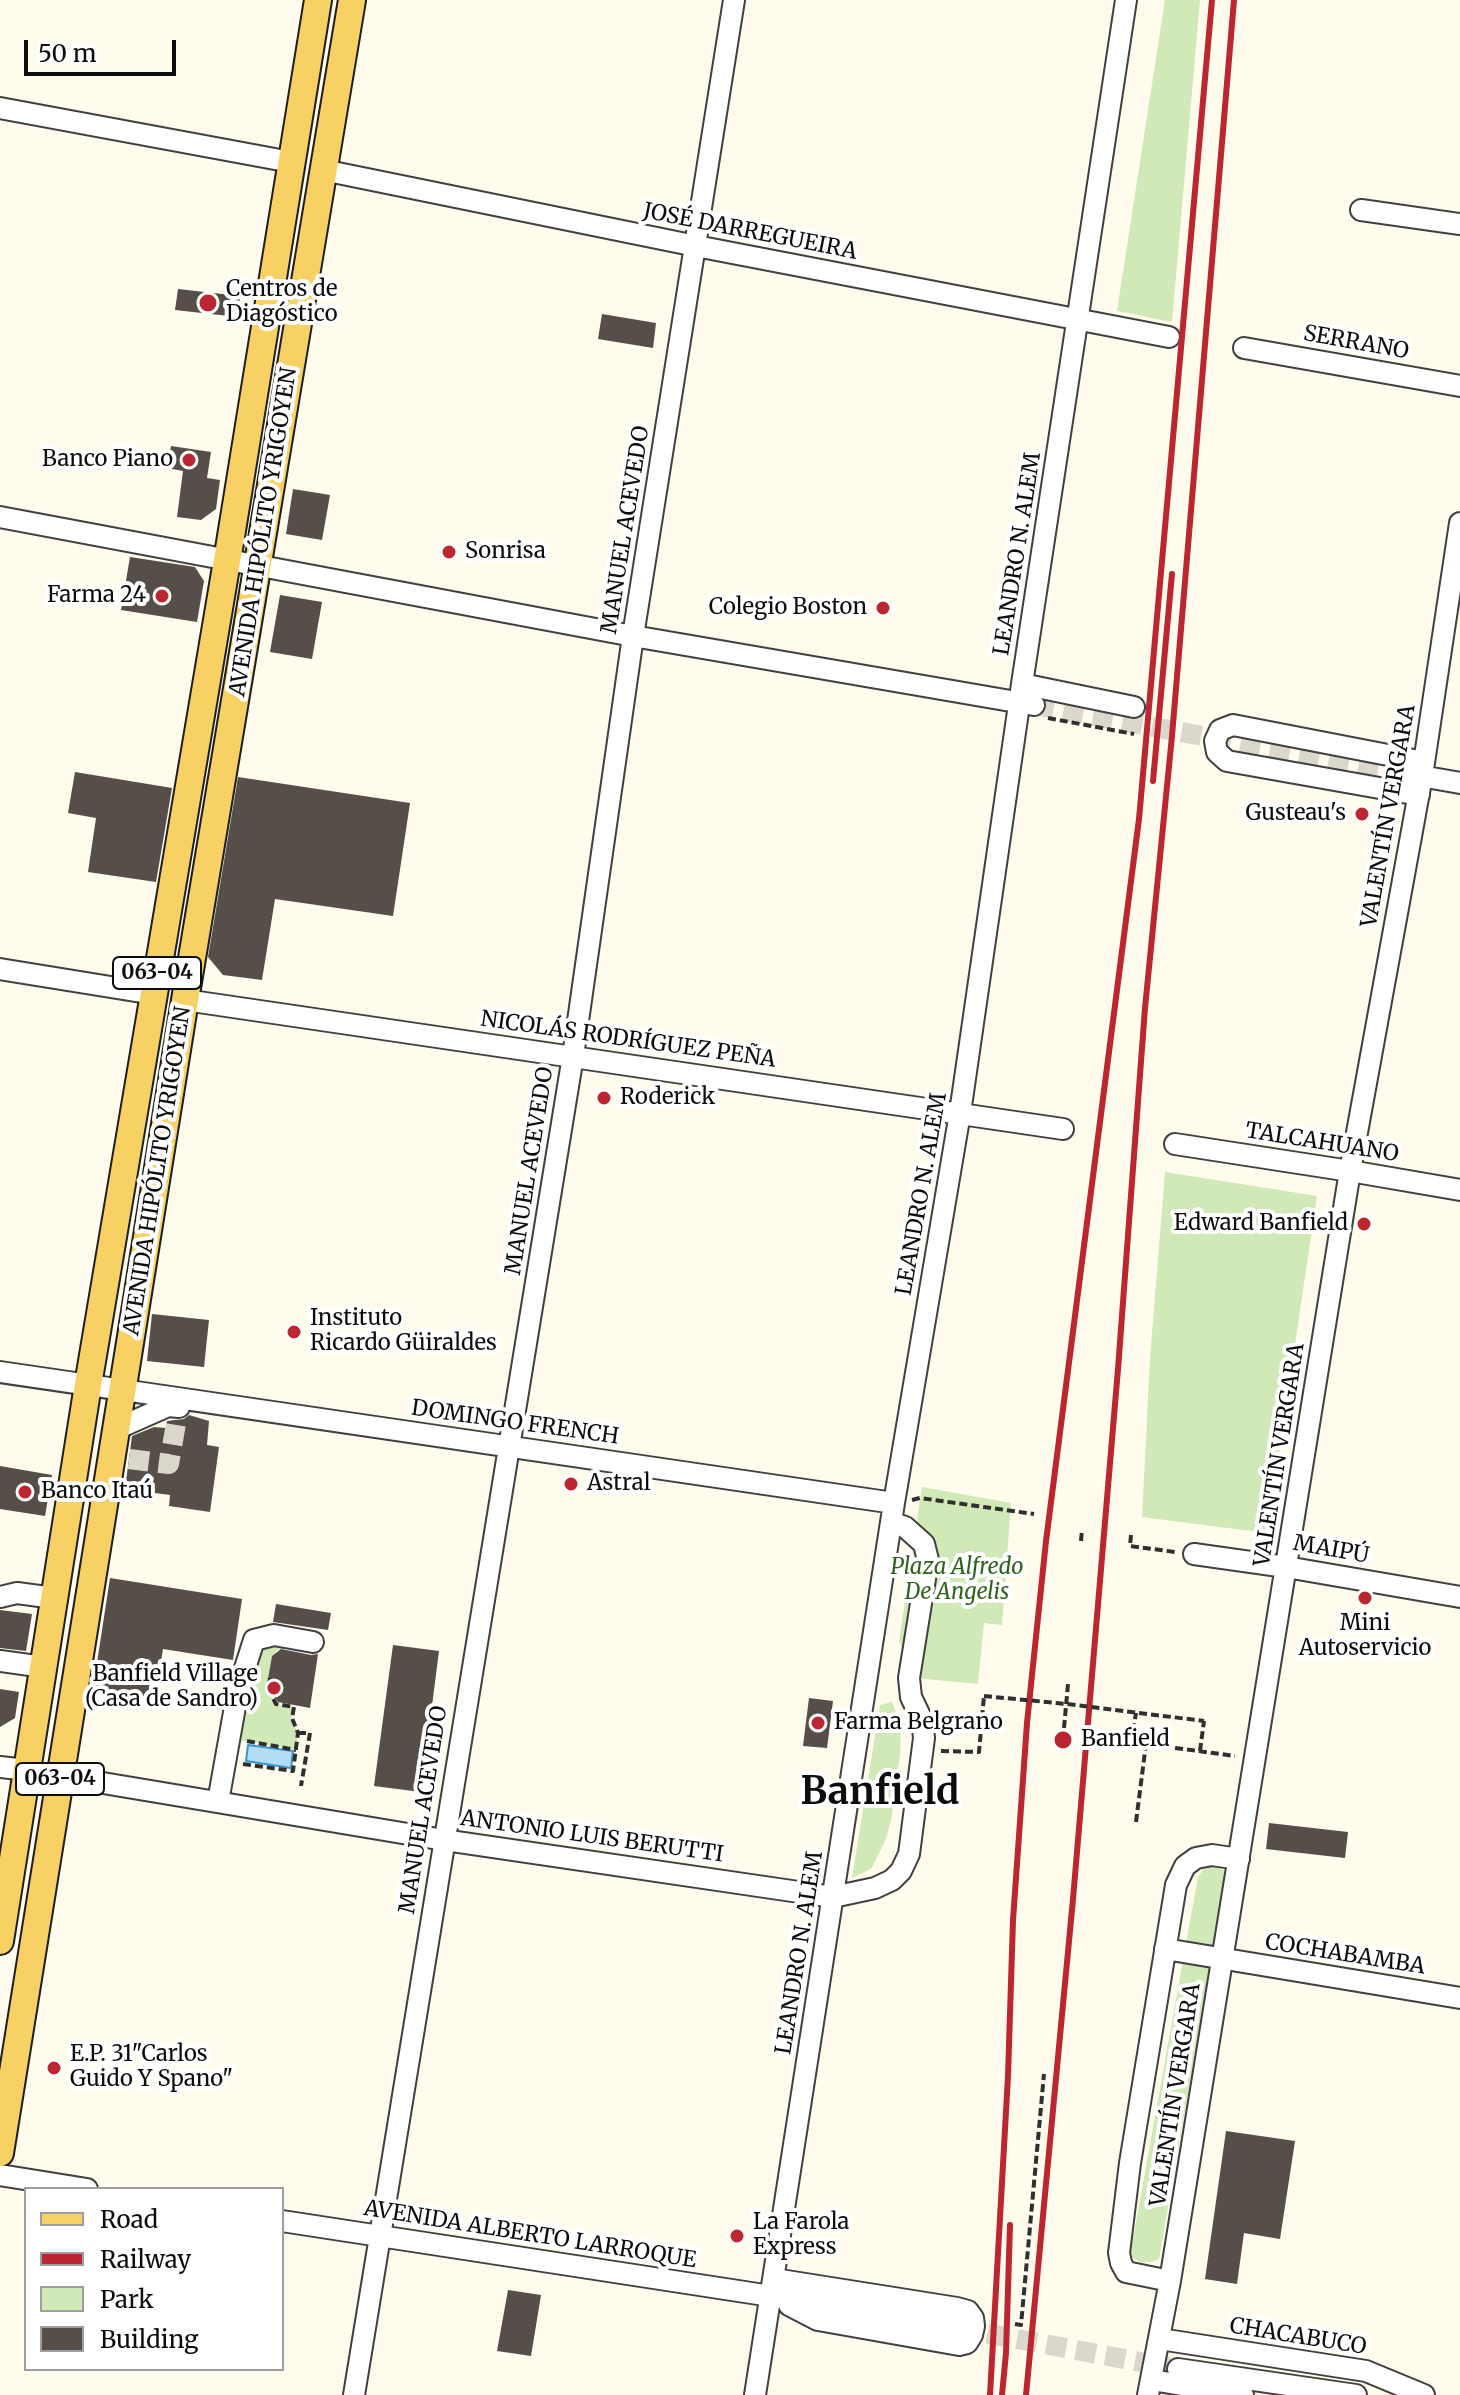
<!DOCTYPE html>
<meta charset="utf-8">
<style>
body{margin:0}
#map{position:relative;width:1460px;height:2395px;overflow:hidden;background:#fffbed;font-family:Merriweather,serif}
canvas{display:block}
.legend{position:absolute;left:24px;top:2187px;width:260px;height:184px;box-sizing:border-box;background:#fff;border:2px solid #9e9e9e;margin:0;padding:10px 14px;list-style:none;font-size:24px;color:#0d0d0d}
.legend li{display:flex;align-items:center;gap:16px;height:40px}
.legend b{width:40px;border:2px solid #9e9e9e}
.scale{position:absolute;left:24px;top:40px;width:152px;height:36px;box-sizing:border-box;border:4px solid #0d0d0d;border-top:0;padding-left:10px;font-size:24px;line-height:28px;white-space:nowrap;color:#0d0d0d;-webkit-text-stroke:6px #fff;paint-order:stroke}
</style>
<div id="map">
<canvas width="1460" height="2395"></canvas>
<ul class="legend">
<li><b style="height:10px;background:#f7d164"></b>Road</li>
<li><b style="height:10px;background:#bb2630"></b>Railway</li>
<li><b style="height:22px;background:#d1e8b7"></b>Park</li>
<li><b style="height:22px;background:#554e49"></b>Building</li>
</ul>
<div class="scale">50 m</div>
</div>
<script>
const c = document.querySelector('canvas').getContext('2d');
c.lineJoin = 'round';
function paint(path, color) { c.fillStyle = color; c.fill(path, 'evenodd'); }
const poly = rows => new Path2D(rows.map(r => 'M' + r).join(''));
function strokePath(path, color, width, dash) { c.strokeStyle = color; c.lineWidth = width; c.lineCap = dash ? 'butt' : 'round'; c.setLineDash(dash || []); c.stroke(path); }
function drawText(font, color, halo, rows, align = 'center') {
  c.font = font + ' Merriweather,serif'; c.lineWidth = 8; c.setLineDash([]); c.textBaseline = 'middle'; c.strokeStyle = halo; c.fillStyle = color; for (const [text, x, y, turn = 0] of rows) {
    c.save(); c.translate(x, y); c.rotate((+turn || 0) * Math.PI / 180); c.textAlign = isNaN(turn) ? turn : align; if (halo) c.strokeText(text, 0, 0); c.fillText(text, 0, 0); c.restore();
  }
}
paint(poly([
 [1165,0,1200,0,1172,322,1117,311],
 [1165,1172,1317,1196,1267,1533,1142,1517,1150,1358],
 [922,1487,1011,1503,1002,1625,984,1623,978,1684,916,1678,899,1641],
 [254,1640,285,1648,278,1650,272,1656,268,1688,276,1704,294,1707,292,1718,298,1733,296,1750,246,1741,235,1742],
 [892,1702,901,1725,900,1754,891,1821,885,1841,871,1869,852,1878,880,1705],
 [1214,1866,1223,1869,1226,1876,1159,2259,1152,2262,1140,2262,1131,2257,1131,2250,1198,1877,1204,1868]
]), '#d1e8b7');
const water = poly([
 [248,1745,293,1751,291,1768,246,1761,248,1745]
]);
paint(water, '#b2ddf5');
strokePath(water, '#3a93cc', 2);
paint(poly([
 [178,289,240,296,238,317,175,310],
 [602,314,656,323,653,348,598,339],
 [171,446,211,452,207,478,220,480,216,509,201,520,177,517,183,471,167,468],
 [293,489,330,495,322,540,286,534],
 [130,557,195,567,204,581,197,622,121,610],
 [280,595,322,602,312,659,270,652],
 [75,772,172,788,156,882,88,872,96,818,68,813],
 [238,777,410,803,393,916,275,899,262,980,223,975,208,957],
 [152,1314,209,1320,204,1367,147,1361],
 [189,1415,209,1421,207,1445,219,1447,210,1512,169,1506,170,1495,125,1489,132,1436,154,1427,166,1428,167,1421,184,1419],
 [0,1466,52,1475,45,1516,0,1509],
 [110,1578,242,1599,233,1660,163,1649,155,1698,93,1689],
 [276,1604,331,1613,328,1630,273,1622],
 [0,1610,32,1614,26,1651,0,1648],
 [393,1645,439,1651,421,1792,374,1786],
 [281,1649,311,1655,318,1654,310,1708,278,1702,273,1695,268,1679,272,1656],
 [0,1689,19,1692,15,1718,0,1727],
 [809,1698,833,1701,827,1748,803,1746],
 [1269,1823,1348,1832,1345,1858,1266,1849],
 [1226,2131,1295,2141,1280,2239,1244,2233,1237,2284,1205,2279],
 [508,2290,541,2295,531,2356,497,2351]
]), '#554e49');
strokePath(poly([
 [1034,705,1409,774],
 [129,1459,169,1464,178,1412],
 [958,2328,1178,2369]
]), '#dbd7cb', 20, [20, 10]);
const minor = poly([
 [0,108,291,162],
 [323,170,696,246,1169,337],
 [1361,210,1460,224],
 [1244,348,1460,386],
 [0,517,633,636,1034,705],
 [1022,684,1134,707],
 [1409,774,1460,783],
 [1419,795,1227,761,1217,752,1215,741,1220,730,1233,725,1424,762],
 [0,969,154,994],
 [185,1000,1063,1129],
 [1175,1144,1350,1171,1460,1190],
 [0,1372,894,1503],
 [116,1429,168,1406,179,1407],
 [1194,1554,1286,1567,1460,1597],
 [0,1597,17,1593,54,1598],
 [0,1661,44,1667],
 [0,1767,27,1770],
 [61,1776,444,1840,833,1897,875,1888,892,1880,901,1871,909,1854,924,1738,922,1720,911,1697,909,1678,928,1560,924,1544,905,1527,891,1522],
 [218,1802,238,1690,254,1640,274,1635,313,1642],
 [1165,1949,1460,1998],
 [0,2175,87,2189],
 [282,2221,810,2302,958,2328],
 [774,2279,957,2308,968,2311,973,2318,974,2326,972,2335,967,2343,959,2345,818,2320,789,2305],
 [1170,2281,1126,2272,1121,2263,1119,2253,1130,2163,1176,1885,1185,1866,1196,1858,1212,1855,1239,1859],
 [1160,2339,1366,2371,1424,2395],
 [1178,2369,1356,2395],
 [1152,2380,1243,2395],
 [354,2395,573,1056,633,636,734,0],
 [755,2395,894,1503,960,1113,1022,684,1126,0],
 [1148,2395,1170,2281,1350,1171,1422,776,1460,523]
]);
const major = poly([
 [0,1941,88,1385,228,555,318,0],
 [0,2153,185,1000,352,0]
]);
strokePath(minor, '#404040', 24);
strokePath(major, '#1e1e1e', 30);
strokePath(poly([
 [1048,718,1134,734],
 [912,1500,920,1498,1034,1514],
 [1131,1535,1130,1546,1175,1552],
 [1081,1541,1082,1530],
 [877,1727,904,1723],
 [1064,1728,1068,1684],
 [1133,1731,1136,1713],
 [298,1733,310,1733,301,1786],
 [247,1741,296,1750],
 [941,1751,979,1752,984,1696],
 [1200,1751,1204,1721],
 [243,1764,293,1771,298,1733,292,1718,294,1707,276,1704,268,1688,270,1678],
 [1136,1822,1146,1744,1235,1756],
 [1015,2324,1021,2325,1044,2074]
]), '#2f2f2f', 4, [8, 4]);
strokePath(minor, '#fff', 20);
strokePath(major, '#f7d164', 26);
strokePath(poly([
 [1153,781,1172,574],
 [990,2395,1008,2076,1013,1920,1027,1723,1046,1541,1139,819,1212,0],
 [1002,2395,1006,2353,1010,2225],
 [1026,2395,1073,1899,1118,1369,1145,1008,1172,736,1234,0]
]), '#bb2630', 6);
strokePath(poly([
 [984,1696,1067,1704,1204,1721]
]), '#2f2f2f', 4, [8, 4]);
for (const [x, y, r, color] of [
 [208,303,10,"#bb2630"],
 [189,460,8,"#bb2630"],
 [449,552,8,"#bb2630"],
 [162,596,8,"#bb2630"],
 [883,608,8,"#bb2630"],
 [1362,814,8,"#bb2630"],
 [604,1098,8,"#bb2630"],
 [1364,1224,8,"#bb2630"],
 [294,1332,8,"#bb2630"],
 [571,1484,8,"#bb2630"],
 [25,1492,8,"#bb2630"],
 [1365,1598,8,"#bb2630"],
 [274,1688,8,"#bb2630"],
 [818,1723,8,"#bb2630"],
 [1063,1740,10,"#bb2630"],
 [54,2068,8,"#bb2630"],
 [737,2236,8,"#bb2630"]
]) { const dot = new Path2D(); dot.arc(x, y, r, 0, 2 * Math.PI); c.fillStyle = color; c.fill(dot); strokePath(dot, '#fff', 3); }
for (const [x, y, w] of [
 [157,973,88],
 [60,1779,88]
]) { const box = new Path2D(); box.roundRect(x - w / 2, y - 16, w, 32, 6); c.fillStyle = '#fff'; c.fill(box); strokePath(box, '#0d0d0d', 2); }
drawText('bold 20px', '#0d0d0d', null, [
 ["063-04",157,973],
 ["063-04",60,1779]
]);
drawText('22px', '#0d0d0d', '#fff', [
 ["JOSÉ DARREGUEIRA",750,232,11],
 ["SERRANO",1356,343,10],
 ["MANUEL ACEVEDO",626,530,-81],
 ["AVENIDA HIPÓLITO YRIGOYEN",264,532,-81],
 ["LEANDRO N. ALEM",1018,554,-81],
 ["VALENTÍN VERGARA",1389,816,-80],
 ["NICOLÁS RODRÍGUEZ PEÑA",628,1040,8],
 ["TALCAHUANO",1322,1143,9],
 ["AVENIDA HIPÓLITO YRIGOYEN",158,1171,-81],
 ["MANUEL ACEVEDO",530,1171,-81],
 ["LEANDRO N. ALEM",922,1194,-80],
 ["DOMINGO FRENCH",515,1423,8],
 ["VALENTÍN VERGARA",1280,1455,-81],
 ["MAIPÚ",1331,1550,10],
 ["MANUEL ACEVEDO",424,1810,-81],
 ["ANTONIO LUIS BERUTTI",592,1837,8],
 ["LEANDRO N. ALEM",800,1953,-81],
 ["COCHABAMBA",1345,1955,9],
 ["VALENTÍN VERGARA",1176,2095,-81],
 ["AVENIDA ALBERTO LARROQUE",530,2235,9],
 ["CHACABUCO",1298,2337,9]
]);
drawText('22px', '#0d0d0d', '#fff', [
 ["Centros de",226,290],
 ["Diagóstico",226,315],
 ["Banco Piano",173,460,"right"],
 ["Sonrisa",465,552],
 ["Farma 24",146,596,"right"],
 ["Colegio Boston",867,608,"right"],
 ["Gusteau's",1346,814,"right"],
 ["Roderick",620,1098],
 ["Edward Banfield",1348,1224,"right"],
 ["Instituto",310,1319],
 ["Ricardo Güiraldes",310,1344],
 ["Astral",587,1484],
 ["Banco Itaú",41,1492],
 ["Mini",1365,1624,"center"],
 ["Autoservicio",1365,1649,"center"],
 ["Banfield Village",258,1675,"right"],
 ["(Casa de Sandro)",258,1700,"right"],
 ["Farma Belgrano",834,1723],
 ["Banfield",1081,1740],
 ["E.P. 31\"Carlos",70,2055],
 ["Guido Y Spano\"",70,2080],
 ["La Farola",753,2223],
 ["Express",753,2248]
], 'left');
drawText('italic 22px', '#2d631e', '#fff', [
 ["Plaza Alfredo",957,1568],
 ["De Angelis",957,1593]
]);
drawText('bold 38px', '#0d0d0d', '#fff', [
 ["Banfield",880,1793]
]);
</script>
